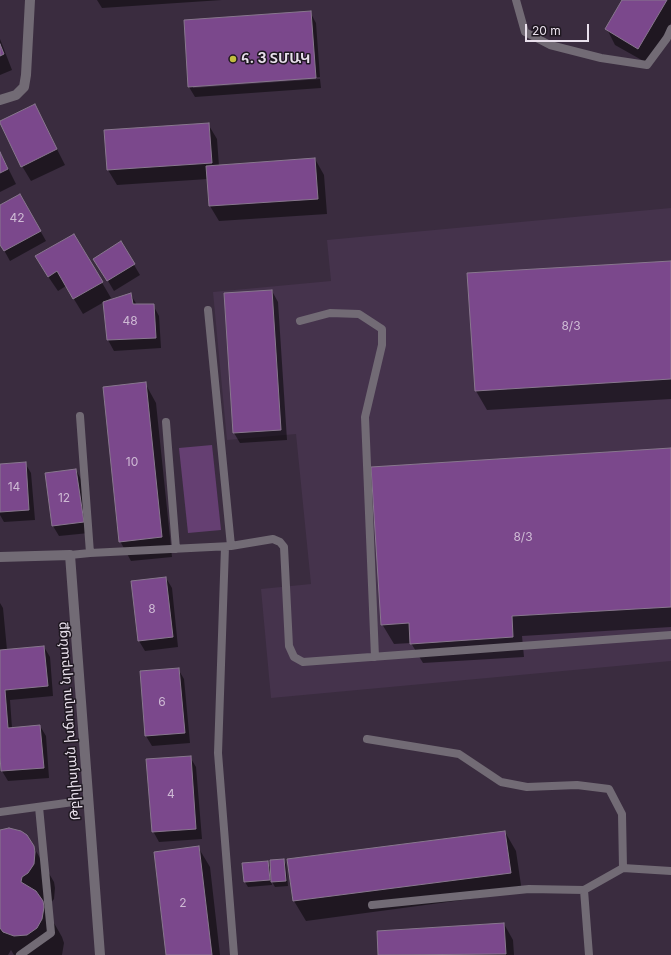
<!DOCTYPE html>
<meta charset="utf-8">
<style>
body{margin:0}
#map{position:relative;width:671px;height:955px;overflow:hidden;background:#3a2c3f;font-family:Inter,sans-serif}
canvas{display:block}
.scale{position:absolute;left:525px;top:24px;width:64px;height:18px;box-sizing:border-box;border:2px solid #e9e0ec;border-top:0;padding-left:5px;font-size:12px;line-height:14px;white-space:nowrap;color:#e9e0ec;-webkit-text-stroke:3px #1e1720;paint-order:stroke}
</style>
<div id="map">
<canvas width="671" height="955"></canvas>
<div class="scale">20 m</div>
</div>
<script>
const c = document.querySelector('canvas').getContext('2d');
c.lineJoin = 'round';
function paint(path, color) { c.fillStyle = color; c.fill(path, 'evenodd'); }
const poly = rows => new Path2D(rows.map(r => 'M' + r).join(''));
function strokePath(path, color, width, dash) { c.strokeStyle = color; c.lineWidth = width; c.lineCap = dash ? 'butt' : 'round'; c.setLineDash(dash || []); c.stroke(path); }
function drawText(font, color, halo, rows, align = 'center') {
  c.font = font + ' Inter,"Noto Sans Armenian",sans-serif'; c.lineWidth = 3; c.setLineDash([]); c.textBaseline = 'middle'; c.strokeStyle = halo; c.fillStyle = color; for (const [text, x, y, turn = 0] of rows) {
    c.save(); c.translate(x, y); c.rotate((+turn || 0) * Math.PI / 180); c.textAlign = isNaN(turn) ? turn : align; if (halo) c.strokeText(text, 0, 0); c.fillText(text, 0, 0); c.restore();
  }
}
paint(poly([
 [671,208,671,661,271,698,261,589,311,584,296,434,227,440,213,292,331,281,327,240]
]), '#45334c');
paint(poly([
 [212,445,221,530,188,533,179,448]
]), '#653f72');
paint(poly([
 [97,0,222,0,102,8],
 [624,0,671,0,671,23,647,63,615,45,607,29],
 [310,12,316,23,320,77,193,86,193,88,320,79,321,88,195,97,189,87],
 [0,39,12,70,0,75],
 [35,106,65,165,31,181,22,166],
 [208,124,217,139,219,166,315,159,324,175,327,214,219,221,210,206,208,179,117,185,108,170,106,131],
 [0,152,16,184,0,192],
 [20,195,46,241,10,261,0,243,0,206],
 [74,235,111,298,83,314,66,286,58,291,45,272],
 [121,243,140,275,114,291,95,259],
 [671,262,671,399,487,410,476,391],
 [272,291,278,302,287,440,240,443,234,433,225,294],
 [131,295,137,305,153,305,159,316,161,348,114,351,108,340,104,303],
 [145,383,156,403,172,557,131,561,120,541],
 [671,449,671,627,522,636,524,657,423,663,411,643,394,644,382,624],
 [25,463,31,473,35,520,4,522,0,515,0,465],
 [76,470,82,481,89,533,59,536,53,526,46,474],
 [166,578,172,588,178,647,145,651,139,641],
 [0,603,3,608,7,650,44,647,50,657,53,696,10,700,12,728,40,726,46,736,49,778,8,781,2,771,0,745],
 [178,669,184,679,190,743,152,746,146,736],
 [190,757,196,767,202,839,159,842,153,831],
 [0,831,33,846,54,882,55,888,54,899,46,909,62,937,64,943,62,955,14,955,11,950,8,955,0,955],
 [505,832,516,851,522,892,306,921,294,901,289,860],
 [198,847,210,867,220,955,167,955],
 [284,860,286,865,288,886,275,887,271,880,272,885,248,887,245,882,267,862,271,869],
 [504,924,513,940,514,955,379,955,378,932]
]), '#0007');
const building = poly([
 [622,0,667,0,638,49,605,29,622,0],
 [311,11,316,78,188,87,184,20,311,11],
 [0,44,4,54,0,56,0,44],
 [35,104,57,149,21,167,0,123,0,121,35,104],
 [209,123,212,163,107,170,104,130,209,123],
 [0,152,8,169,0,173,0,152],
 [315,158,318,199,209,206,206,166,315,158],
 [20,194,41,231,4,251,0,245,0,205,20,194],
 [74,234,103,282,73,299,57,271,48,277,35,256,74,234],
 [121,241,135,264,107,281,93,259,121,241],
 [671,261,671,379,475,391,467,273,671,261],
 [272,290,281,430,233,433,224,293,272,290],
 [131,293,133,304,154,304,156,338,107,340,103,302,131,293],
 [146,382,162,537,119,542,103,387,146,382],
 [671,448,671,607,512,616,513,637,410,644,409,623,381,625,371,467,671,448],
 [26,462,29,510,0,512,0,464,26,462],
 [76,469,84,522,52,526,45,473,76,469],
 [166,577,173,637,138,641,131,581,166,577],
 [44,646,48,686,5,690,8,728,40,725,44,768,1,771,0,756,0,650,44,646],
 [179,668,185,733,145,736,140,671,179,668],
 [191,756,196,829,152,832,146,759,191,756],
 [9,828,21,831,27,835,34,846,35,852,34,864,28,873,22,877,21,882,36,891,43,901,44,907,42,919,37,928,27,935,14,936,3,932,0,928,0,830,9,828],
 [505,831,511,873,293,901,287,859,505,831],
 [199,846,212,955,166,955,154,852,199,846],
 [284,859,286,881,271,882,270,860,284,859],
 [268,861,270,880,244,882,242,863,268,861],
 [504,923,506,954,378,955,377,931,504,923]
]);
paint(building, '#7b488c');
strokePath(building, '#88778e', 1);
strokePath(poly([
 [516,0,525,32,550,45,601,58,647,65,667,38,671,29],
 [208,310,231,546],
 [300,321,330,313,359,314,382,329,382,345,365,417,375,657],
 [80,416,90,553],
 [166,422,176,549],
 [225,547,218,753,234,955],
 [70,555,90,553,231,546,273,539,280,542,284,547,289,646,294,657,303,662,671,635],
 [367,739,459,754,501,782,527,787,577,785,609,789,622,814,623,868],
 [0,812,88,800],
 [584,890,589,955],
 [372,905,529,889,584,890,623,868,671,871],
 [20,955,51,933,39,807]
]), '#726b75', 8);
strokePath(poly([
 [0,100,16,95,24,87,26,75,30,0],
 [0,557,70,555,100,955]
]), '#726b75', 10);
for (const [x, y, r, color] of [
 [233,59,4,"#c2bd3f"]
]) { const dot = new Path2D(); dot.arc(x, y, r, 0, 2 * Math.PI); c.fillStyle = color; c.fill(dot); strokePath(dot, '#1e1720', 1.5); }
drawText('12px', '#cebad4', null, [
 ["42",17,218],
 ["48",130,321],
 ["8/3",571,326],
 ["10",132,462],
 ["14",14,487],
 ["12",64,498],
 ["8/3",523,537],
 ["8",152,609],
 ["6",162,702],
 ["4",171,794],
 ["2",183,903]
]);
drawText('bold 14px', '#e9e0ec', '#1e1720', [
 ["հ. 3 ՏՄԱԿ",241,59]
], 'left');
drawText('14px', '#e9e0ec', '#1e1720', [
 ["Թբիլիսյան խճուղու նրբանցք",69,721,-94]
]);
</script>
